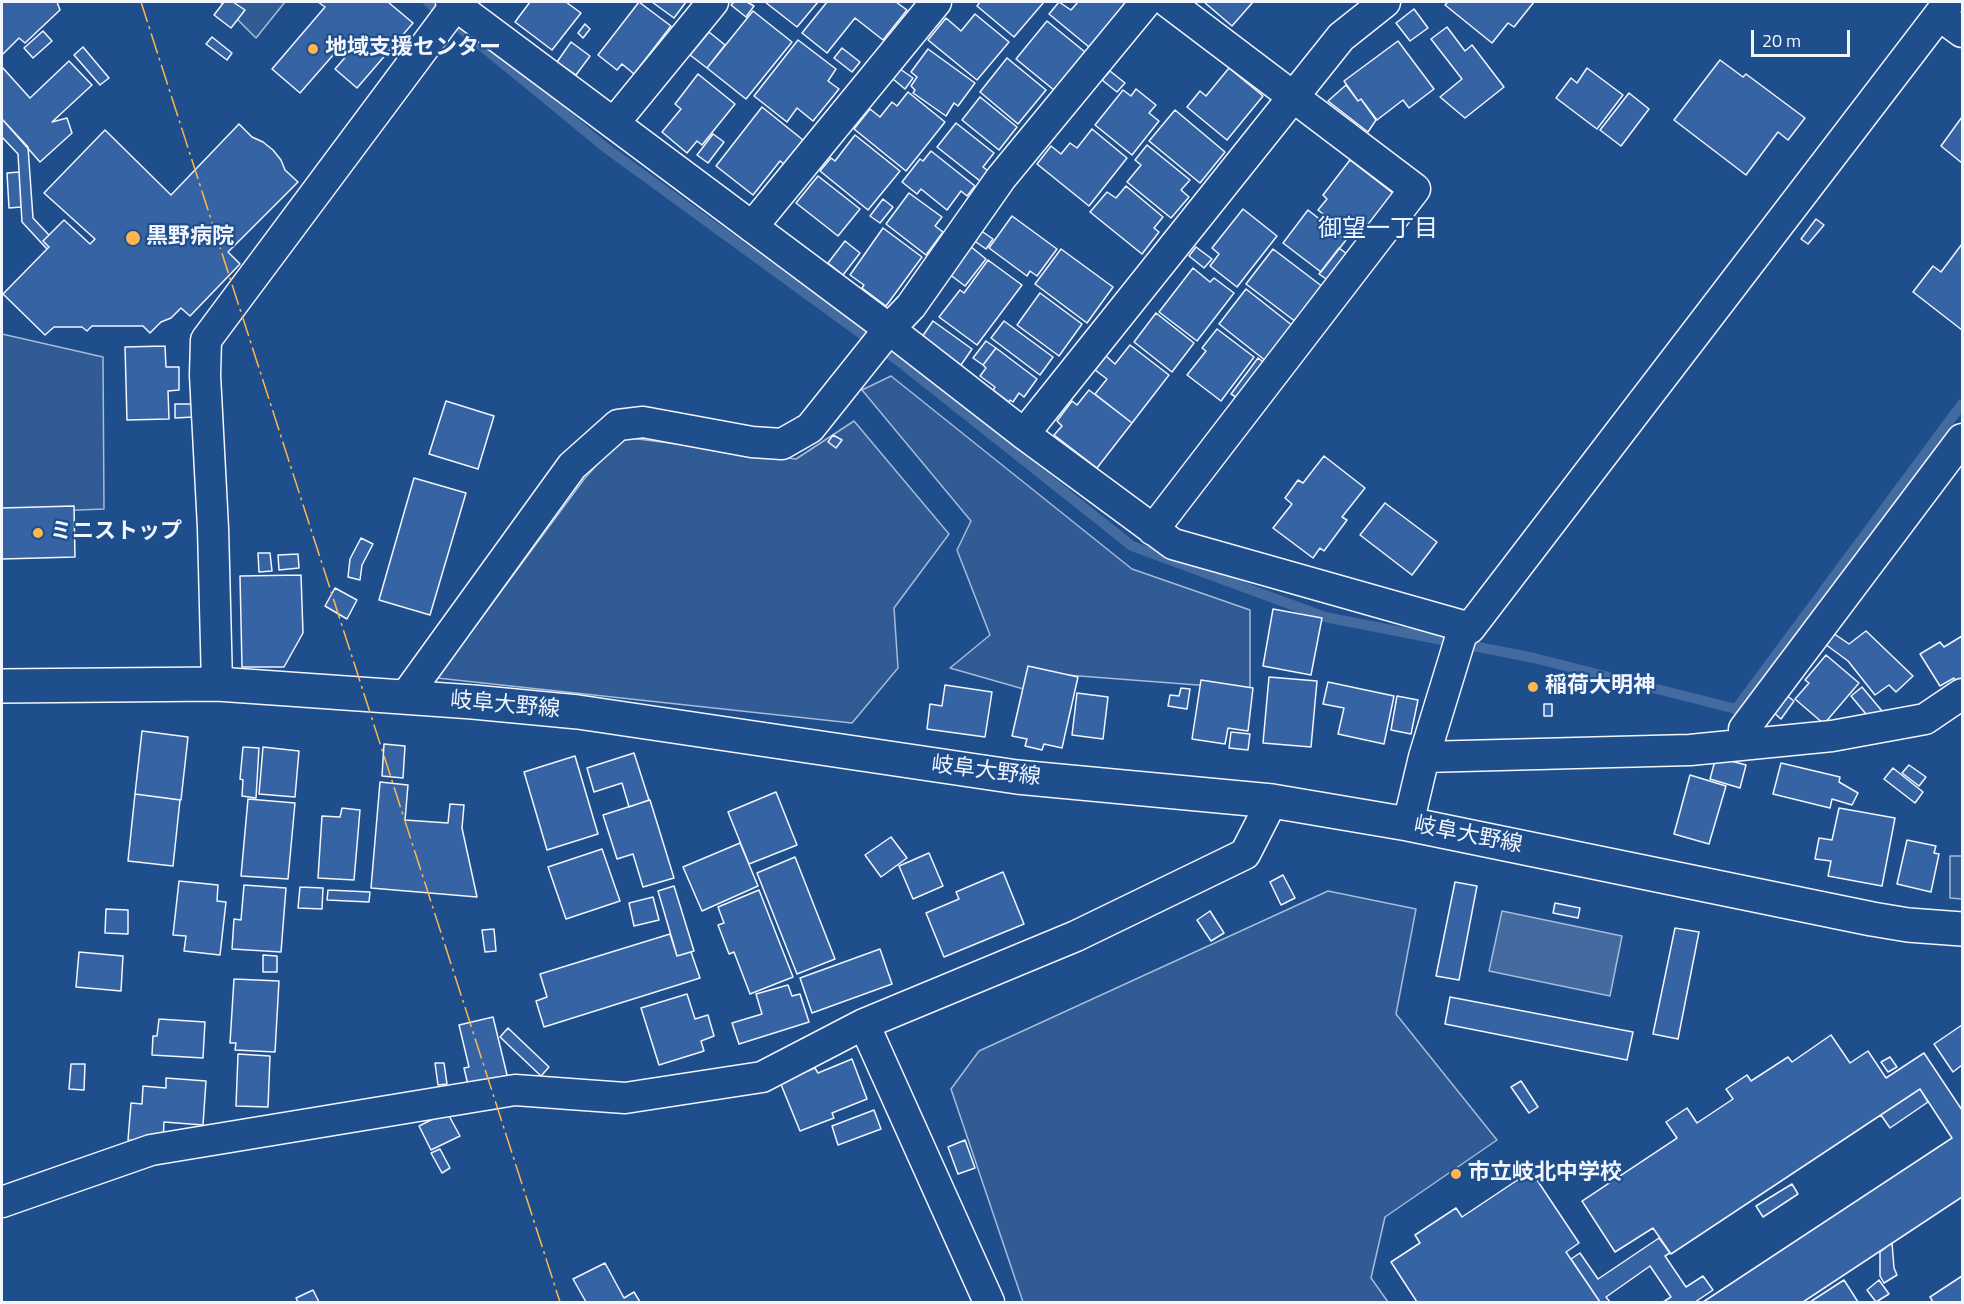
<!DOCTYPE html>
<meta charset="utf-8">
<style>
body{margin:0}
#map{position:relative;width:1964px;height:1304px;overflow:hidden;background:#1f4e8c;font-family:"Titillium Web",sans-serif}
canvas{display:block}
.frame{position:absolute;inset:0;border:3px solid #f2f6ff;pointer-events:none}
.scale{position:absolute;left:1751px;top:30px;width:99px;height:27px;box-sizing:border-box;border:3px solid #f2f6ff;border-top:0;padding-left:8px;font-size:18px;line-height:21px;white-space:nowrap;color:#f2f6ff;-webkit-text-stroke:4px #1f4e8c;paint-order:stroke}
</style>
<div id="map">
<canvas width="1964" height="1304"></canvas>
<div class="frame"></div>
<div class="scale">20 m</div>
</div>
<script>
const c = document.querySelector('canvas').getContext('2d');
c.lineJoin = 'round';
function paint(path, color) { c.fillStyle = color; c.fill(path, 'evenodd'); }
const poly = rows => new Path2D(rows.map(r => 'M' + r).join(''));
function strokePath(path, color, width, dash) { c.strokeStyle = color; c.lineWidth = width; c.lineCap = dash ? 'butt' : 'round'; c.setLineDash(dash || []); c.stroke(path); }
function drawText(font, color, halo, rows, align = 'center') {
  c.font = font + ' "Titillium Web","Noto Sans JP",sans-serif'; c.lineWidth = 4.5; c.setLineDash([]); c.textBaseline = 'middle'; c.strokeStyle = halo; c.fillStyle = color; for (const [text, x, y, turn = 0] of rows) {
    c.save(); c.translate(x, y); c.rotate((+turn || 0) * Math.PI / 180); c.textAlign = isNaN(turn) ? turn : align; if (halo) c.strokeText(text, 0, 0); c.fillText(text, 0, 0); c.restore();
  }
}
const built = poly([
 [220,2,285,2,256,38,220,2],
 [2,334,103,357,104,509,2,513,2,334],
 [891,376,1132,569,1250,610,1250,689,1040,673,1027,690,950,668,990,635,957,550,971,521,862,390,891,376],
 [854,421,949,534,894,608,898,668,852,723,437,678,585,478,622,437,796,459,854,421],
 [1950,856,1962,856,1962,899,1950,898,1950,856],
 [1328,891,1416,909,1396,1014,1497,1140,1385,1217,1371,1278,1388,1302,1023,1302,951,1089,979,1051,1328,891]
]);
paint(built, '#305b95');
strokePath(built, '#a8bbd7', 1.5);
const water = poly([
 [1502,911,1622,936,1610,996,1489,971,1502,911]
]);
paint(water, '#446ba0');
strokePath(water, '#a8bbd7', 1.5);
strokePath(poly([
 [428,2,606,148,900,362,1132,546,1325,617,1534,658,1736,709,1962,404]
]), '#446ba0', 10);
const building = poly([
 [2,2,57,2,60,10,25,43,19,38,2,55,2,2],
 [224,2,233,2,245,10,231,28,214,15,224,2],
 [318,2,388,2,413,23,357,88,335,69,349,53,341,46,300,93,272,69,325,7,318,2],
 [530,2,566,2,581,13,552,50,515,22,530,2],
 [639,2,671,26,634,74,622,64,617,70,598,55,639,2],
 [652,2,686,2,674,18,652,2],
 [734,2,747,2,754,6,746,17,731,5,734,2],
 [765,2,818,2,797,27,765,2],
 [827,2,896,2,907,10,883,40,855,18,827,53,802,33,827,2],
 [980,2,1044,2,1014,37,977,6,980,2],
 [1059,2,1071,10,1078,2,1125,2,1124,5,1089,47,1049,14,1059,2],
 [1204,2,1253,2,1232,26,1204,2],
 [1448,2,1534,2,1514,27,1508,23,1492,43,1445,5,1448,2],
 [1414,9,1428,28,1410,41,1396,23,1414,9],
 [753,11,792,42,746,99,707,68,753,11],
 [975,14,1009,42,977,80,928,40,946,18,961,31,975,14],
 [1047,21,1085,52,1054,90,1016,59,1047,21],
 [585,24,590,29,583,38,578,33,585,24],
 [1447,27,1465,51,1472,45,1504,87,1465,118,1440,97,1462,79,1431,39,1447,27],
 [43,31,52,41,33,58,24,48,43,31],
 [709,32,725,45,707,68,690,55,709,32],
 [212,37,232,53,227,60,206,44,212,37],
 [798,40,836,69,828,81,839,89,813,121,797,108,787,122,754,96,798,40],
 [1398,41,1434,89,1409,108,1403,100,1377,120,1361,99,1358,101,1344,81,1398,41],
 [571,42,590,56,576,75,557,62,571,42],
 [83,47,109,78,100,85,74,55,83,47],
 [842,48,860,62,852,72,834,58,842,48],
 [928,49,975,83,958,106,954,103,946,116,913,93,915,90,911,86,917,77,911,72,928,49],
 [1007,58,1046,90,1018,124,980,92,1007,58],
 [1720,60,1743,77,1746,74,1805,118,1788,140,1778,132,1746,175,1674,120,1720,60],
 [69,61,92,85,52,122,67,118,72,133,40,162,2,119,2,67,30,98,69,61],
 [1229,68,1263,96,1227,140,1187,107,1200,91,1206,96,1229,68],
 [1587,68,1623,95,1597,129,1556,98,1571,78,1577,83,1587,68],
 [900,69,913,78,905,89,893,79,900,69],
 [1110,71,1125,83,1117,92,1102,80,1110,71],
 [698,74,735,104,702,145,697,141,687,153,662,132,681,109,675,104,698,74],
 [1346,85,1358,101,1361,99,1376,120,1368,132,1328,101,1346,85],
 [1136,89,1156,105,1149,113,1159,121,1132,155,1095,125,1123,90,1131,96,1136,89],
 [908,92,945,122,906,171,854,129,870,109,880,117,892,102,897,106,908,92],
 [1629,93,1649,109,1621,146,1600,130,1629,93],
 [980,97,1017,127,999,150,962,120,980,97],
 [762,107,803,140,784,164,780,161,753,195,716,166,762,107],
 [1175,110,1225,152,1200,183,1149,141,1175,110],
 [1962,117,1962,163,1941,146,1962,117],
 [2,119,28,147,33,218,49,235,43,241,49,247,47,249,22,222,18,154,2,137,2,119],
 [956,123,994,153,983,167,988,171,980,181,937,147,956,123],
 [239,124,252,137,263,142,273,150,281,160,285,170,298,182,228,252,240,264,190,316,181,308,171,318,161,322,150,333,143,326,92,326,87,331,82,327,54,327,45,335,3,294,49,247,43,241,64,220,90,244,95,239,44,193,105,130,171,195,239,124],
 [1092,129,1127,158,1089,206,1037,164,1051,146,1061,154,1070,143,1077,148,1092,129],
 [713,134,724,142,708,163,697,155,713,134],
 [855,135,900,171,868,210,820,171,831,158,835,161,855,135],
 [1147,145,1190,180,1181,190,1189,197,1171,218,1127,182,1141,165,1135,160,1147,145],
 [931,151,975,186,967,196,961,191,947,210,921,189,917,194,902,182,920,159,923,161,931,151],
 [1350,160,1394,194,1366,230,1363,227,1355,239,1318,210,1327,199,1323,195,1350,160],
 [19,172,21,207,9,208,7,173,19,172],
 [818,176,860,209,838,236,796,203,818,176],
 [1126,186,1163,217,1154,228,1159,232,1142,254,1090,212,1107,192,1116,198,1126,186],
 [909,193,942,217,935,226,943,232,926,255,886,224,909,193],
 [883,199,893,207,880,223,870,216,883,199],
 [1243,209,1277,236,1237,287,1210,266,1219,254,1212,248,1243,209],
 [1308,210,1346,240,1321,272,1283,243,1308,210],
 [1012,216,1057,249,1037,276,1030,271,1027,276,989,248,1012,216],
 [1816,219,1824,225,1808,244,1801,239,1816,219],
 [883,228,922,257,886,306,862,288,864,285,850,275,883,228],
 [980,230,993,239,986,249,973,240,980,230],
 [845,241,860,253,843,275,828,263,845,241],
 [1962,244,1962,330,1913,292,1933,266,1941,272,1962,244],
 [970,246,986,259,965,286,949,274,970,246],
 [1196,247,1212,259,1204,268,1189,256,1196,247],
 [1339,248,1347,254,1329,281,1319,274,1339,248],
 [1061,249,1113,287,1087,323,1035,284,1061,249],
 [1273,249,1323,287,1296,322,1246,284,1273,249],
 [988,260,1022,285,977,345,939,317,960,290,964,293,988,260],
 [1193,268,1210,282,1214,278,1234,293,1197,341,1159,312,1193,268],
 [1246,289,1293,326,1266,361,1219,324,1246,289],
 [1040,293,1082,324,1059,356,1017,325,1040,293],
 [1156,313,1194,343,1172,372,1134,342,1156,313],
 [933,321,972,349,961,365,922,337,933,321],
 [1004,321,1053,357,1040,375,991,338,1004,321],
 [1217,329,1254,357,1221,401,1187,375,1206,351,1202,348,1217,329],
 [986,341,996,348,983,365,973,358,986,341],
 [1130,345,1169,375,1132,423,1095,394,1107,379,1095,370,1106,356,1115,364,1130,345],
 [165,346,166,367,179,367,179,390,168,391,169,419,127,420,125,347,165,346],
 [996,348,1037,379,1024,397,1019,393,1013,402,1010,400,1009,402,993,390,995,387,980,376,986,368,983,365,996,348],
 [1258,358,1266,364,1239,399,1231,394,1258,358],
 [1089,390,1132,423,1097,468,1054,435,1062,426,1057,421,1072,401,1077,405,1089,390],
 [446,401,494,416,478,469,429,454,446,401],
 [175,404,193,404,193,417,175,418,175,404],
 [833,435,842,440,836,448,828,442,833,435],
 [1324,456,1365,488,1342,517,1347,520,1324,551,1320,548,1313,558,1273,528,1292,504,1285,498,1298,480,1303,483,1324,456],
 [414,478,466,493,430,615,379,600,414,478],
 [1385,503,1437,542,1412,575,1360,535,1385,503],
 [74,506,75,557,2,559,2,508,74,506],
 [361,538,373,544,362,565,360,580,348,577,350,559,361,538],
 [258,553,270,553,272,571,259,572,258,553],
 [298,554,299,568,279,570,278,555,298,554],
 [301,575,303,633,284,667,242,667,240,576,301,575],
 [335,588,357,600,347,619,325,606,335,588],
 [1273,609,1322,618,1311,675,1263,666,1273,609],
 [1866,631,1913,676,1896,692,1889,685,1875,695,1848,661,1825,644,1833,633,1849,644,1866,631],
 [1962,636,1962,682,1958,685,1954,678,1940,686,1920,654,1940,642,1944,647,1962,636],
 [1826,655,1859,683,1824,724,1795,699,1809,683,1805,680,1826,655],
 [1028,666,1078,677,1062,748,1044,744,1042,750,1025,746,1027,739,1012,736,1028,666],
 [1269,677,1317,681,1311,747,1263,743,1269,677],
 [1201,680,1253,688,1248,731,1228,728,1225,744,1192,739,1201,680],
 [1328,682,1394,696,1384,744,1338,734,1344,708,1323,704,1328,682],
 [945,685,992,692,985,737,927,729,930,704,942,706,945,685],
 [1862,687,1882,711,1871,720,1851,696,1862,687],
 [1181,688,1190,689,1187,709,1168,706,1170,695,1179,696,1181,688],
 [1077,693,1108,697,1103,739,1072,735,1077,693],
 [1786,695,1794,701,1781,719,1773,712,1786,695],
 [1397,696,1418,700,1411,734,1391,730,1397,696],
 [1544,704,1552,704,1552,716,1544,716,1544,704],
 [142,731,188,737,181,800,135,794,142,731],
 [1231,732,1250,734,1248,750,1229,748,1231,732],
 [384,744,405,746,403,778,382,776,384,744],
 [243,747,259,748,256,798,242,796,243,780,240,779,243,747],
 [263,747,299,751,295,797,259,794,263,747],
 [634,753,649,800,629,807,622,783,594,792,587,768,634,753],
 [575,756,598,834,547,850,524,772,575,756],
 [1716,757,1746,765,1740,788,1710,779,1716,757],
 [1781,763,1840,777,1839,782,1858,793,1852,805,1832,799,1830,808,1773,794,1781,763],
 [1909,765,1926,777,1919,786,1902,773,1909,765],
 [1893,768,1923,792,1915,803,1884,779,1893,768],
 [1690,775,1726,786,1709,844,1674,834,1690,775],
 [380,782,408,785,405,820,448,823,450,804,464,805,462,828,477,897,371,888,380,782],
 [776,792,797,845,749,864,728,812,776,792],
 [135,794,180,800,173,866,128,861,135,794],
 [248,799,295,803,288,879,241,876,248,799],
 [650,800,674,878,643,887,633,854,617,859,603,815,650,800],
 [342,808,360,810,354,880,318,878,322,816,340,817,342,808],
 [1839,808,1895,818,1882,886,1828,876,1831,861,1815,859,1819,838,1832,840,1839,808],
 [891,837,907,858,881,877,865,855,891,837],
 [1907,840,1936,846,1934,853,1939,854,1931,892,1897,884,1907,840],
 [740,843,758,886,702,911,683,867,740,843],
 [602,849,620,901,566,919,548,867,602,849],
 [929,853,943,886,913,899,899,866,929,853],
 [795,857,835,959,797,974,757,873,795,857],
 [1003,872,1024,924,944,957,926,913,959,899,956,892,1003,872],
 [1283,875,1295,898,1281,905,1270,882,1283,875],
 [179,881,218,885,217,901,226,902,220,955,184,951,186,936,173,935,179,881],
 [1455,882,1477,886,1459,980,1436,976,1455,882],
 [244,885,286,888,281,952,232,949,234,919,241,920,244,885],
 [674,886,694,951,677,956,658,891,674,886],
 [300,887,323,888,322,909,298,908,300,887],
 [328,890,370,892,369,902,327,900,328,890],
 [759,890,793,977,750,994,734,952,729,954,718,925,724,923,718,907,759,890],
 [653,897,659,920,634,926,629,903,653,897],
 [1555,903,1580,908,1578,918,1553,913,1555,903],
 [106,909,128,910,128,934,105,933,106,909],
 [1210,911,1224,933,1211,941,1197,920,1210,911],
 [1675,928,1699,932,1678,1039,1653,1034,1675,928],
 [494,929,496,951,485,952,482,930,494,929],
 [670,934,677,956,691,952,700,978,544,1027,536,1001,547,997,540,974,670,934],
 [880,949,892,984,812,1013,800,978,880,949],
 [79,952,123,956,121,991,76,987,79,952],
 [263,955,277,956,277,972,263,972,263,955],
 [234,979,279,981,275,1052,235,1050,236,1043,230,1043,234,979],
 [788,985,792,996,800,994,809,1022,739,1044,732,1023,762,1014,756,994,788,985],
 [687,994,695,1019,708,1015,714,1036,701,1041,704,1051,659,1065,641,1008,687,994],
 [1450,997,1633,1032,1627,1060,1445,1024,1450,997],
 [493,1017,508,1079,469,1089,464,1068,469,1067,459,1025,493,1017],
 [159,1019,205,1022,203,1058,152,1055,153,1036,157,1036,159,1019],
 [1962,1025,1962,1065,1953,1072,1934,1044,1962,1025],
 [508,1028,549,1067,541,1076,500,1037,508,1028],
 [1831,1035,1850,1063,1868,1051,1886,1078,1924,1053,1962,1110,1962,1197,1803,1302,1703,1302,1952,1138,1920,1089,1671,1254,1653,1228,1615,1252,1582,1201,1677,1138,1666,1122,1687,1108,1697,1123,1733,1099,1726,1089,1747,1075,1751,1081,1788,1057,1792,1062,1831,1035],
 [238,1054,270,1056,268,1107,236,1106,238,1054],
 [1890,1057,1897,1067,1888,1072,1881,1062,1890,1057],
 [852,1059,867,1099,832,1113,834,1118,800,1131,780,1082,815,1068,818,1073,852,1059],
 [435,1063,444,1063,447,1084,438,1085,435,1063],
 [71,1064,85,1064,84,1090,69,1089,71,1064],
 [166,1078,206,1081,203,1125,164,1122,163,1143,128,1140,131,1103,142,1104,143,1086,166,1088,166,1078],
 [1521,1081,1538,1107,1529,1113,1511,1087,1521,1081],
 [1920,1089,1928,1102,1890,1128,1881,1115,1920,1089],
 [874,1110,881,1129,838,1145,832,1126,874,1110],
 [447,1112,460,1136,431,1150,419,1126,447,1112],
 [965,1140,975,1168,958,1174,948,1147,965,1140],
 [440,1149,450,1168,442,1173,431,1153,440,1149],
 [1531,1171,1579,1243,1566,1252,1600,1302,1417,1302,1391,1262,1420,1243,1415,1235,1456,1208,1462,1217,1531,1171],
 [1792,1184,1798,1194,1763,1217,1756,1206,1792,1184],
 [1659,1238,1670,1253,1665,1256,1686,1287,1703,1276,1713,1290,1695,1302,1663,1302,1671,1297,1650,1266,1606,1297,1610,1302,1600,1302,1571,1259,1580,1253,1598,1279,1659,1238],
 [1892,1243,1894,1268,1897,1275,1884,1283,1880,1276,1880,1252,1892,1243],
 [605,1263,624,1298,634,1292,640,1302,586,1302,573,1279,605,1263],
 [1962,1276,1962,1302,1933,1302,1930,1297,1962,1276],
 [1844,1280,1858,1302,1810,1302,1844,1280],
 [1879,1280,1889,1294,1876,1302,1867,1290,1879,1280],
 [313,1290,319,1302,298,1302,296,1298,313,1290]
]);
paint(building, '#3563a3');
strokePath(building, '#f2f6ff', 1.5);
const minor = poly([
 [451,2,889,329,1024,434,1173,544,1470,628],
 [1939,15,1962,32],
 [614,123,713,2],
 [752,227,936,2],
 [1024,434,1341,37,1385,2],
 [1153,530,1415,189,1168,2],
 [217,684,213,528,205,375,206,340,458,2],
 [405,697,572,466,618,425,643,422,752,442,782,444,810,428,889,329,911,306,1001,178,1146,2],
 [1745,744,1744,729,1962,439],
 [1424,757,1690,750,1832,736,1925,719,1962,694],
 [1408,824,1424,757,1462,633,1470,628,1949,2],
 [864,1024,989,1302],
 [2,1202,151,1150,515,1090,625,1098,762,1077,864,1024,1076,936,1245,854,1272,801]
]);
const primary = poly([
 [2,686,217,684,473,702,578,712,1017,777,1272,801,1408,824,1872,919,1908,925,1962,929]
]);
strokePath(minor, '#f2f6ff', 33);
strokePath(primary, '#f2f6ff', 36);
strokePath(minor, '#1f4e8c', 30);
strokePath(primary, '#1f4e8c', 33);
strokePath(poly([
 [141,2,560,1302]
]), '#ffb74d', 1.5, [21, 4.5, 3, 4.5]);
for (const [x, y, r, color] of [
 [313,49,6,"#ffb74d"],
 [133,238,8,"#ffb74d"],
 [38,533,6,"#ffb74d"],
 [1533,687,6,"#ffb74d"],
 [1456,1174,6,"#ffb74d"]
]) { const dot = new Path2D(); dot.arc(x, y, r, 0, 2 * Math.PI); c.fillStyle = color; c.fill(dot); strokePath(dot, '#1f4e8c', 2); }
drawText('bold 22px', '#f2f6ff', '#1f4e8c', [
 ["地域支援センター",325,49],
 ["黒野病院",146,238],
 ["ミニストップ",50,533],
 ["稲荷大明神",1545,687],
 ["市立岐北中学校",1468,1174]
], 'left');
drawText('22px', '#f2f6ff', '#1f4e8c', [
 ["岐阜大野線",505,706,5],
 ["岐阜大野線",986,772,7],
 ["岐阜大野線",1468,836,11]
]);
drawText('24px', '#f2f6ff', '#1f4e8c', [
 ["御望一丁目",1378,230]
]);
</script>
